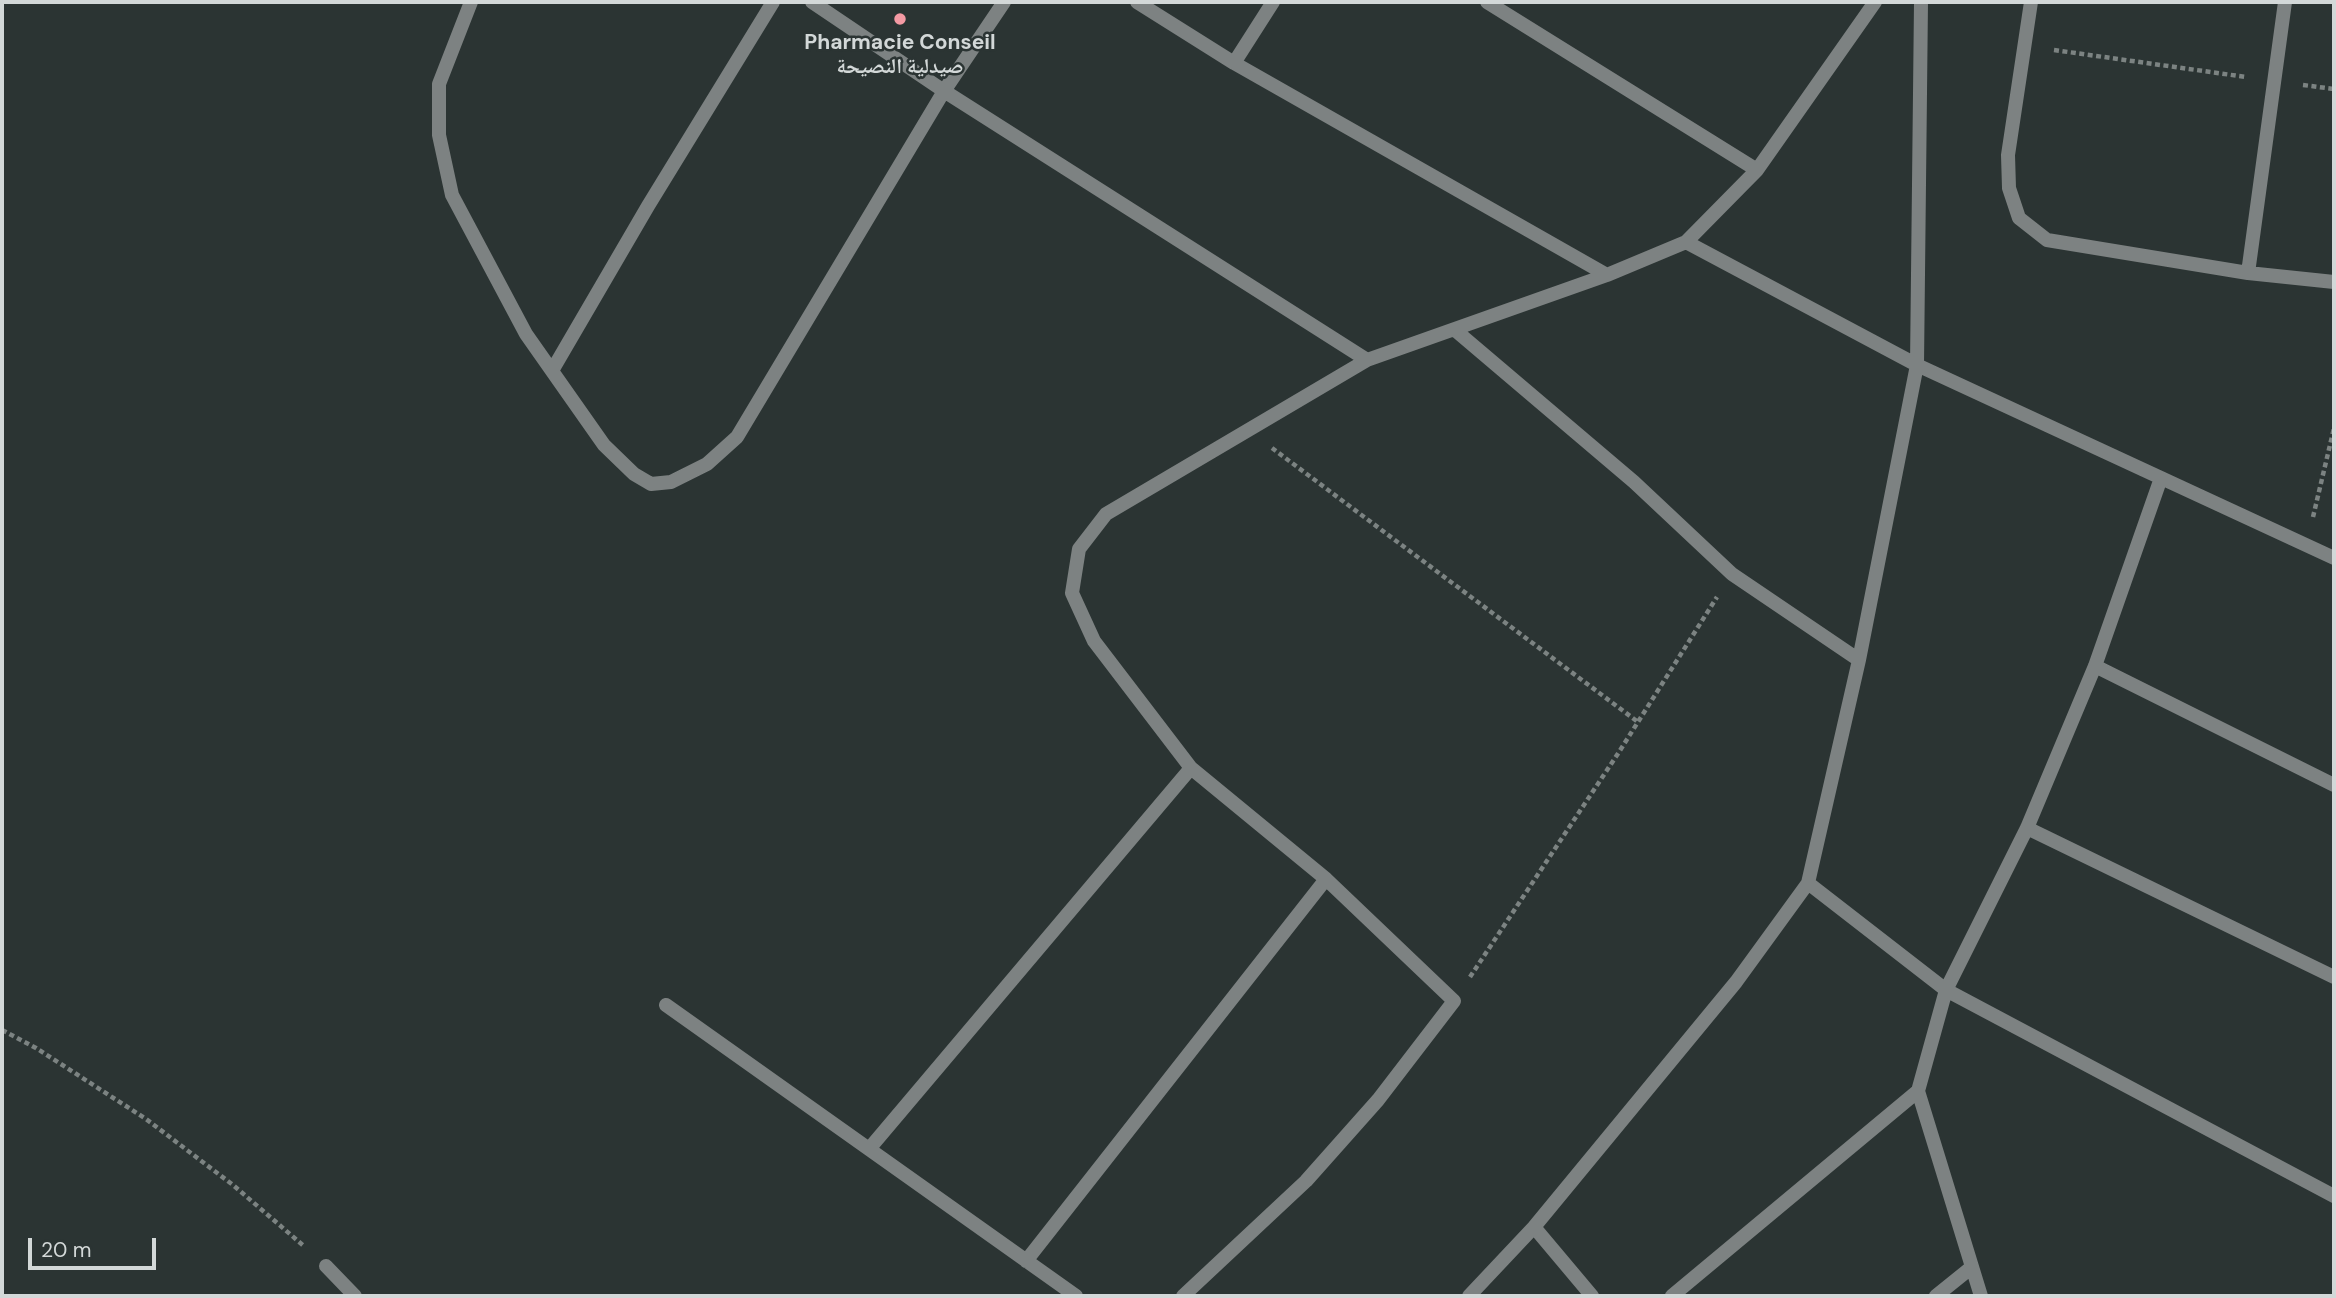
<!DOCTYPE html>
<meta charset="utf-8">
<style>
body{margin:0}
#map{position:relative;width:2336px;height:1298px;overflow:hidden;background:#2b3433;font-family:"DM Sans",sans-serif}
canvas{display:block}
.frame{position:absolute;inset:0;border:4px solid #d3d8d8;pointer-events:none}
.scale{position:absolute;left:28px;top:1238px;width:128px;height:32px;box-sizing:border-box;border:4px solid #d3d8d8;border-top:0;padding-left:9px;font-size:21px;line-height:24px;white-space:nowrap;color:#d3d8d8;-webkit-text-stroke:5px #2b3433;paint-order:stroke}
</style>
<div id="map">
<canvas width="2336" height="1298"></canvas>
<div class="frame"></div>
<div class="scale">20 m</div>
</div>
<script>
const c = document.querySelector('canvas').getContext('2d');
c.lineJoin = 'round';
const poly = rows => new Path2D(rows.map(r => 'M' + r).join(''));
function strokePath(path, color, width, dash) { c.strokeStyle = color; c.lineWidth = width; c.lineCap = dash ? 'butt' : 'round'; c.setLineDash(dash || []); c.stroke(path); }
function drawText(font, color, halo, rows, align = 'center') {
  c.font = font + ' "DM Sans","Noto Naskh Arabic",sans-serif'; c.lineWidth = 5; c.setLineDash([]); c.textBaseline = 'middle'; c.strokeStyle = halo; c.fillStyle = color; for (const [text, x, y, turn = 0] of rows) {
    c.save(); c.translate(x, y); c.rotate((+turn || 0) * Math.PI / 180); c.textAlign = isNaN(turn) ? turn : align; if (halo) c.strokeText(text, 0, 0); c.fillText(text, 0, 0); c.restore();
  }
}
strokePath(poly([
 [2054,50,2246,77],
 [2303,85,2334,89],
 [1272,448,1638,722],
 [2313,517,2334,428],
 [1470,977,1619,752,1717,597],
 [2,1030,36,1048,146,1119,233,1185,305,1247]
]), '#7c8382', 4.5, [5, 3.5]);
strokePath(poly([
 [471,2,439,84,439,135,452,195,526,334,604,445,634,474,651,484,671,482,707,464,737,437,944,91,1004,2],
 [812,2,944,91,1367,360],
 [1137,2,1234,63,1607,275],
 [1487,2,1757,170],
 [2031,2,2008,155,2009,188,2019,218,2047,240,2248,273,2334,282],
 [1234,63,1273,2],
 [1686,242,1917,365,2334,558],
 [2248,273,2285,2],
 [1455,330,1634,482,1732,574,1859,660],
 [553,369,648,206,773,2],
 [2095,666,2334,785],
 [2027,828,2334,977],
 [1808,883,1946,990,2334,1196],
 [666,1005,1076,1296],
 [869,1149,1191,768],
 [1534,1227,1592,1296],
 [1026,1261,1326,879],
 [326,1266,355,1296],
 [1183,1296,1306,1181,1378,1100,1454,1001,1326,879,1191,768,1094,641,1072,593,1079,549,1106,514,1367,360,1607,275,1686,242,1757,170,1875,2],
 [1469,1296,1534,1227,1736,982,1808,883,1859,660,1917,365,1921,2],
 [1672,1296,1918,1091],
 [1936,1296,1972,1267],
 [1981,1296,1918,1091,1946,990,2027,828,2095,666,2161,478]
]), '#7d8282', 14);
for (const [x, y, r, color] of [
 [900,19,7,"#f49aa4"]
]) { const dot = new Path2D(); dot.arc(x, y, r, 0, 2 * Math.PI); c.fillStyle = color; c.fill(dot); strokePath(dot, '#2b3433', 2.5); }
drawText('bold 21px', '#d3d8d8', '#2b3433', [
 ["Pharmacie Conseil",900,43],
 ["صيدلية النصيحة",900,67]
]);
</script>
